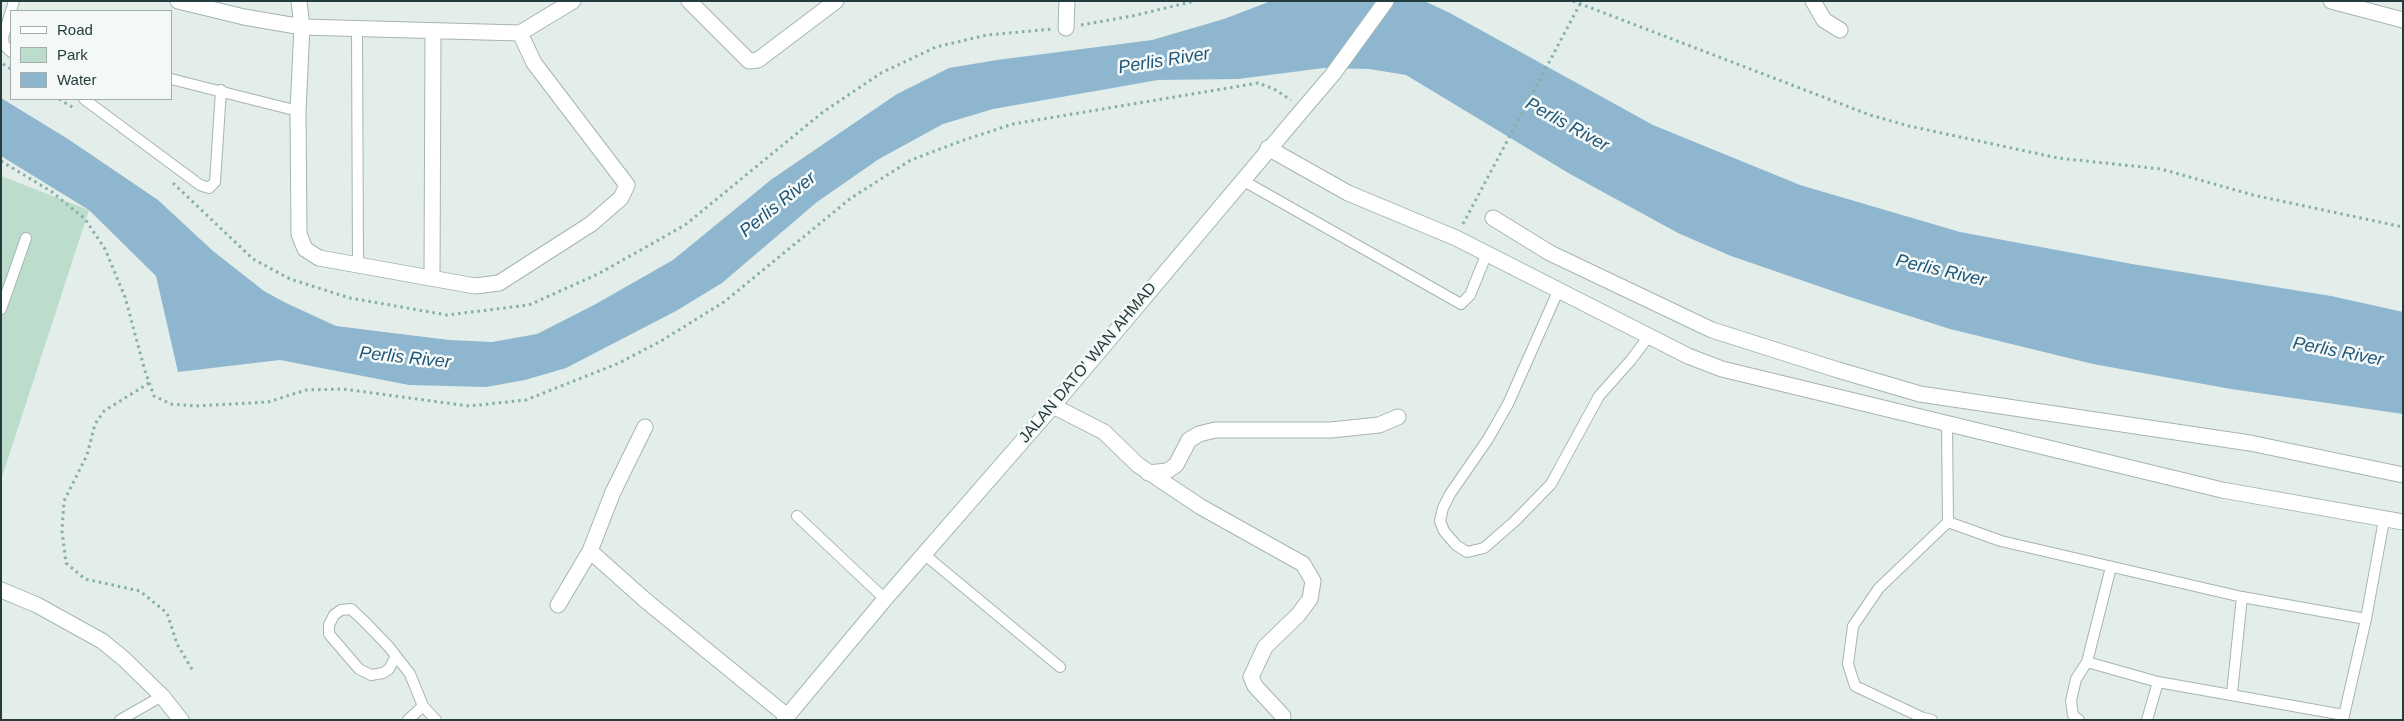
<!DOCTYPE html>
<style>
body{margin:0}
#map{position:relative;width:2404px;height:721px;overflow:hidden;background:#e3edea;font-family:Arial,sans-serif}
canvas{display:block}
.frame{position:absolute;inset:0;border:2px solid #243d3c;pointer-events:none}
.legend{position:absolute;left:10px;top:10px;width:162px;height:90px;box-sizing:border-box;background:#f4f9f8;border:1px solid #a1aead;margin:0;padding:6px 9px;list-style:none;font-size:15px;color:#243d3c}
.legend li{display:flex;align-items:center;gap:10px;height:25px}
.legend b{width:25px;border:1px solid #a1aead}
</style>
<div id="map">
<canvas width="2404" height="721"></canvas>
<div class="frame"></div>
<ul class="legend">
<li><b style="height:6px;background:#fff"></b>Road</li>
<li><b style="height:14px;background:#bdddcc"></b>Park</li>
<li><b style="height:14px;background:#8eb7cf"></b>Water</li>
</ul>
</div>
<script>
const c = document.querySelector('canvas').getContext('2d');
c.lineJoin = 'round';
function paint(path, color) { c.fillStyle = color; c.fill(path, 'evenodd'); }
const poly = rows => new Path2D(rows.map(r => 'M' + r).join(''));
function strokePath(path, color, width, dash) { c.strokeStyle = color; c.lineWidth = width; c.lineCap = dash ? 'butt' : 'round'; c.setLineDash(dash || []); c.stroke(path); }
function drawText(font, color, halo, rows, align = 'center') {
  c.font = font + ' Arial,sans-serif'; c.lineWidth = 5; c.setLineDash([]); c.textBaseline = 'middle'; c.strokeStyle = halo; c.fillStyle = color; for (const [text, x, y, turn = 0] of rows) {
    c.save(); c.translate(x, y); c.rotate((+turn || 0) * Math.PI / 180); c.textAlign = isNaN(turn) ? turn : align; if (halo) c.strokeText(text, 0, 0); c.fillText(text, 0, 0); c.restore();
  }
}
paint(poly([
 [1,176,89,210,1,480]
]), '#bdddcc');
paint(poly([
 [1271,1,1424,1,1448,12,1653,125,1800,185,1960,232,2132,264,2331,296,2403,312,2403,414,2231,389,2093,364,1950,329,1853,298,1731,256,1678,233,1570,174,1406,75,1369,69,1324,68,1238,79,1158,80,993,109,943,124,879,159,817,202,722,283,676,311,566,368,525,380,486,387,409,385,280,360,178,372,156,276,89,210,1,156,1,98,68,139,158,200,213,251,264,291,286,303,336,326,449,340,492,342,537,334,594,305,673,260,772,179,897,94,949,68,997,60,1152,40,1224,19]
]), '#8eb7cf');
const lane = poly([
 [357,29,358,265],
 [11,52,4,45,3,37,14,1],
 [171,79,298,111],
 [84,99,200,185,209,188,215,182,221,90],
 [1242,180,1461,304,1470,295,1487,253],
 [1559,289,1508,404,1488,439,1450,494,1443,508,1440,521,1444,531,1456,545,1467,552,1484,548,1515,521,1551,484,1599,396,1631,360,1649,336],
 [1,309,26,238],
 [797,516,885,599],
 [1948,522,2001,541,2242,597,2366,619],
 [925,555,1060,667],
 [2111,567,2087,662,2158,682,2344,715],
 [396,656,389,669,383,673,371,675,359,669,329,634,329,625,334,615,341,610,351,609,364,621,389,647,410,674,423,706],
 [2232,693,2242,597],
 [120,720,162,696],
 [408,720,423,706,436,720],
 [1932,720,1923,718,1855,686,1848,664,1853,626,1879,588,1948,522,1947,425],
 [2079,720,2073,715,2071,701,2076,679,2087,662],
 [2147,720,2158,682],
 [2343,720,2366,619,2384,520]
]);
const street = poly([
 [178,1,244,17,302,27,520,33,573,1],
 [299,1,302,27,298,111,299,234,305,249,319,258,475,286,499,283,591,224,621,198,627,185,534,63,520,33],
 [689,1,749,61,758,60,836,1],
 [1813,1,1824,20,1840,30],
 [2331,1,2403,20],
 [1066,28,1067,1],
 [1268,148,1348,193,1456,238,1688,356,1722,369,2222,490,2403,522],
 [1493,218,1550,253,1712,330,1838,370,1920,394,2250,443,2403,475],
 [432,277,433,32],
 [1053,406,1104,432,1138,465,1201,507,1303,564,1313,581,1310,599,1298,615,1265,647,1251,677,1255,686,1283,716],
 [645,427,613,492,590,551,645,600,787,716],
 [1148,473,1167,471,1176,465,1189,440,1199,434,1215,430,1331,430,1379,425,1398,417],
 [558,605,590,551]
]);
const secondary = poly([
 [1,590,37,605,102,641,124,659,162,696,181,720],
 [784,720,885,599,1053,406,1304,108,1333,74,1386,1]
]);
strokePath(lane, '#a6b5b2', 12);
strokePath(street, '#a6b5b2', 17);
strokePath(secondary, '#a2b8b5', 17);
strokePath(poly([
 [1573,1,1870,115,1909,126,2058,158,2161,169,2253,195,2403,227],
 [1081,25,1132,16,1195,1],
 [3,64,11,69],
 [59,99,74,108],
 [1,161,52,192,85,219,105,249,125,297,145,371,154,396,171,404,195,406,268,402,306,390,343,389,469,406,526,400,619,363,661,341,724,302,851,198,911,160,964,140,1013,124,1258,83,1274,89,1291,100],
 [173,183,253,259,290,279,350,298,447,315,529,305,598,274,685,225,823,112,881,73,936,47,987,35,1052,29],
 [1463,224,1580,4],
 [149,383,104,411,95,424,87,455,64,501,62,531,66,563,85,579,140,591,167,613,177,644,193,671]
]), '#85afaa', 3, [2.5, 4]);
strokePath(lane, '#fff', 10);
strokePath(street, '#fff', 15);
strokePath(secondary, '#fff', 15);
drawText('16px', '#243d3c', '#f4f9f8', [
 ["JALAN DATO' WAN AHMAD",1088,363,-50]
]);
drawText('italic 18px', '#205677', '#f4f9f8', [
 ["Perlis River",1164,61,-9],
 ["Perlis River",1567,125,29],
 ["Perlis River",778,205,-39],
 ["Perlis River",1941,271,13],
 ["Perlis River",2338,352,11],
 ["Perlis River",405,358,6]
]);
</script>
